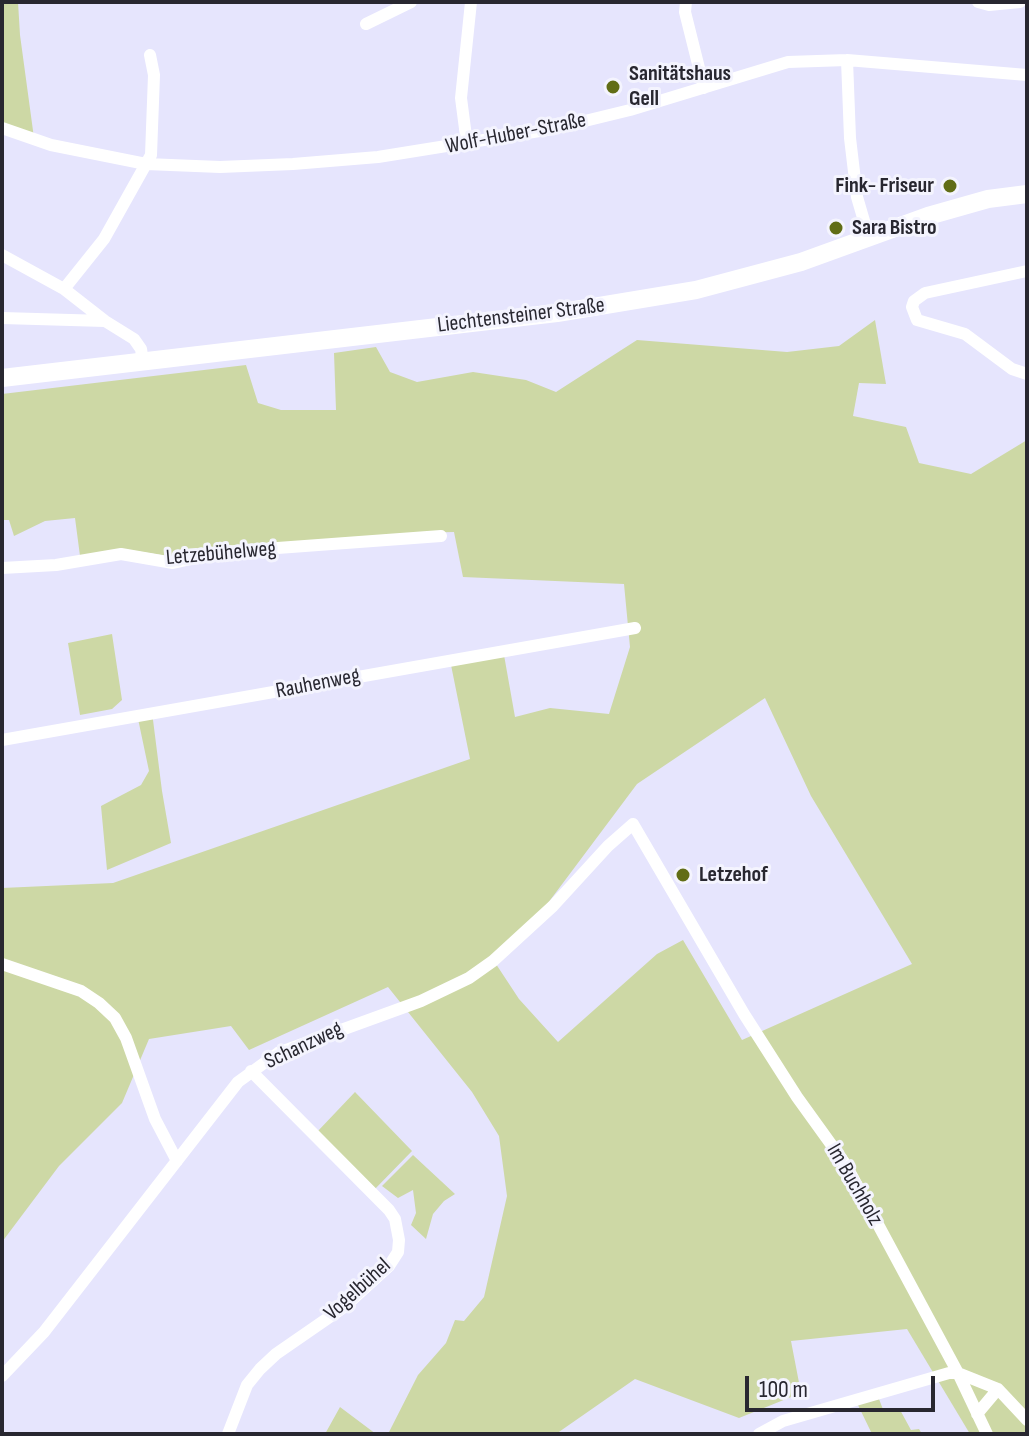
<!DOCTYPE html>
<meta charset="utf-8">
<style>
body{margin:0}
#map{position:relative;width:1029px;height:1436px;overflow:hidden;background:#e6e5fd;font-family:"Sofia Sans Condensed",sans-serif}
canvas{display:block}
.frame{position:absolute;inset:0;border:4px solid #282730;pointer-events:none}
.scale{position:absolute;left:745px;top:1376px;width:190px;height:36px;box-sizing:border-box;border:4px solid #282730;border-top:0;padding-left:10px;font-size:24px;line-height:28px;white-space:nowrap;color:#282730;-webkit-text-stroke:6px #f4f4fe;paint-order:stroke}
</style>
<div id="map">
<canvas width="1029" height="1436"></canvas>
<div class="frame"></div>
<div class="scale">100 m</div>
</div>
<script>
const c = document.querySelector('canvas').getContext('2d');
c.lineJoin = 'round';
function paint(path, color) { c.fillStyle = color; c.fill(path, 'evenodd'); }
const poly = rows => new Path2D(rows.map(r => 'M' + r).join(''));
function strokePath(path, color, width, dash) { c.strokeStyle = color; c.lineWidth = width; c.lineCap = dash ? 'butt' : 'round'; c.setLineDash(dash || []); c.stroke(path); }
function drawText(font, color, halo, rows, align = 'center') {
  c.font = font + ' "Sofia Sans Condensed",sans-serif'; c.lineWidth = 6; c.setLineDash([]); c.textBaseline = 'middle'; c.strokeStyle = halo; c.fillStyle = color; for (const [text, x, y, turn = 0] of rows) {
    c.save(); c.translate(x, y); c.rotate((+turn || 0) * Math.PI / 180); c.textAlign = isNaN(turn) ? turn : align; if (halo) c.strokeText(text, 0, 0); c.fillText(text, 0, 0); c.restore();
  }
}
paint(poly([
 [2,2,18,2,20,35,34,138,2,128],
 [875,320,886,384,859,383,853,416,906,427,919,463,971,474,1027,440,1027,1434,970,1434,907,1329,791,1341,801,1393,739,1418,635,1379,556,1434,388,1434,418,1375,446,1343,455,1320,464,1321,484,1297,507,1196,499,1136,472,1092,388,987,249,1050,231,1026,149,1039,122,1103,59,1166,2,1242,2,888,113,883,470,759,451,665,504,655,515,717,550,708,609,714,630,647,624,584,463,577,454,532,413,533,174,557,123,549,80,556,75,518,45,521,14,536,9,520,2,520,2,394,246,365,258,403,281,410,336,410,334,353,376,347,390,372,417,382,473,372,526,380,556,392,637,340,787,352,839,346],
 [765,698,811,796,912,964,742,1040,683,940,657,954,558,1042,519,999,494,961,548,903,637,784],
 [112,634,122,700,112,709,80,715,68,643],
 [152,712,162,791,171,843,107,870,101,806,141,785,149,771,137,714],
 [355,1092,412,1151,374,1190,317,1132],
 [413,1155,455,1194,444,1201,433,1214,426,1239,411,1225,416,1213,413,1190,398,1198,382,1186],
 [879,1399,884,1412,899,1408,911,1430,919,1429,922,1434,872,1434,857,1403],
 [340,1407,376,1434,325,1434]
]), '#cdd8a5');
strokePath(poly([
 [686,2,685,12,704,88],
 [978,2,989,5,1020,2],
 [366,24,411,2],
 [847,60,850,138,857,197,869,238],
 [2,128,51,145,146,164,220,167,293,164,378,157,552,129,630,110,788,62,847,60,1027,75],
 [467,144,461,98,471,2],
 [2,255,64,289,105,321,134,339,141,349,143,362],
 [1027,271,925,293,914,301,912,307,917,320,965,334,1012,369,1027,374],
 [64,289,104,239,151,155,154,75,150,55],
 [2,318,105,321],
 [2,568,56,565,121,554,173,563,223,552,441,536],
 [2,740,635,628],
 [2,964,81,991,99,1003,115,1018,126,1038,155,1119,177,1161],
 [958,1373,998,1389,1027,1420],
 [958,1373,987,1434],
 [2,1376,44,1332,238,1082,278,1053,421,1001,469,978,493,961,553,906,608,846,633,824,744,1014,797,1097,846,1165,958,1373,949,1373,783,1421,759,1434],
 [977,1414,998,1389],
 [228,1434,247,1385,260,1369,276,1354,344,1307,389,1266,398,1252,399,1240,395,1219,389,1210,251,1071]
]), '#fff', 12);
strokePath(poly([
 [2,378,557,313,696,290,801,262,928,216,988,199,1027,194]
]), '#fff', 18);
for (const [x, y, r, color] of [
 [613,87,8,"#616d16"],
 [950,186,8,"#616d16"],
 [836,228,8,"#616d16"],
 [683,875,8,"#616d16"]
]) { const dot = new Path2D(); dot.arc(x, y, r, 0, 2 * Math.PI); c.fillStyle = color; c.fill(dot); strokePath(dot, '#f4f4fe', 3); }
drawText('bold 22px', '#282730', '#f4f4fe', [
 ["Sanitätshaus",629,74],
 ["Gell",629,99],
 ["Fink- Friseur",934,186,"right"],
 ["Sara Bistro",852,228],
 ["Letzehof",699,875]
], 'left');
drawText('22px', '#282730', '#f4f4fe', [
 ["Wolf-Huber-Straße",516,134,-11],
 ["Liechtensteiner Straße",521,316,-7],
 ["Letzebühelweg",221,554,-5],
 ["Rauhenweg",318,684,-11],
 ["Schanzweg",304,1046,-25],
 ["Im Buchholz",854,1185,60],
 ["Vogelbühel",358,1290,-42]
]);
</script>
